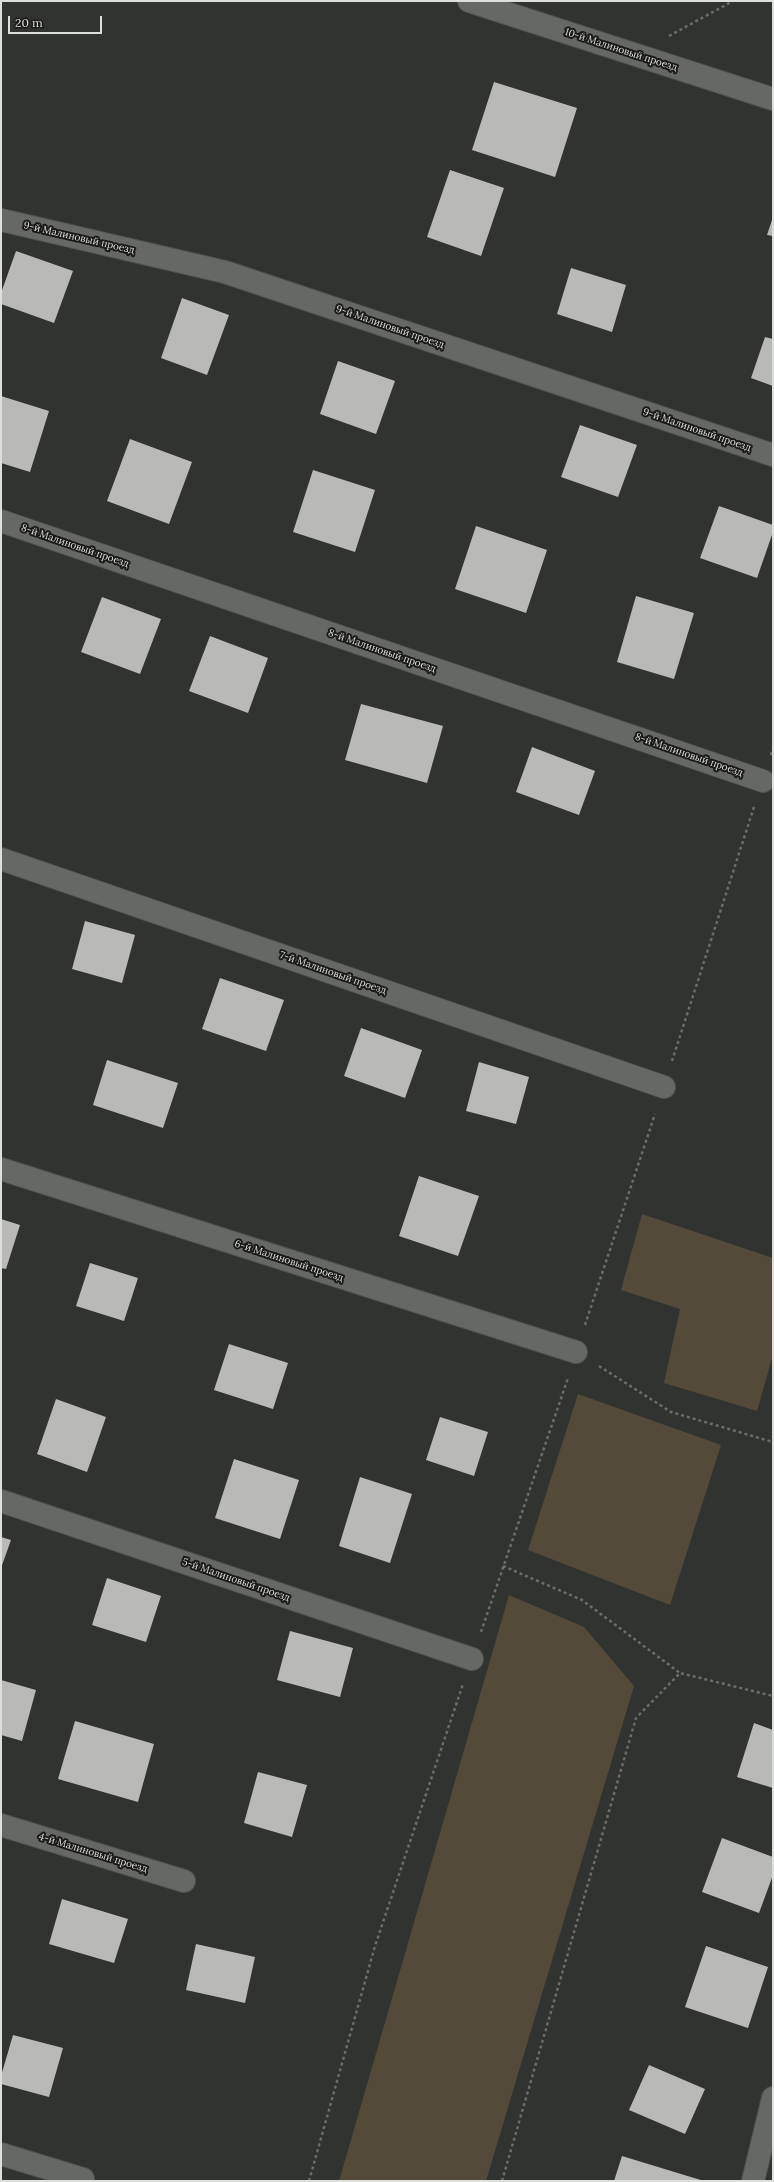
<!DOCTYPE html>
<meta charset="utf-8">
<style>
body{margin:0}
#map{position:relative;width:774px;height:2182px;overflow:hidden;background:#313330;font-family:Lora,serif}
canvas{display:block}
.frame{position:absolute;inset:0;border:2px solid #dddfdd;pointer-events:none}
.scale{position:absolute;left:8px;top:16px;width:94px;height:18px;box-sizing:border-box;border:2px solid #dddfdd;border-top:0;padding-left:5px;font-size:12px;line-height:14px;white-space:nowrap;color:#dddfdd;-webkit-text-stroke:3px #1a1b19;paint-order:stroke}
</style>
<div id="map">
<canvas width="774" height="2182"></canvas>
<div class="frame"></div>
<div class="scale">20 m</div>
</div>
<script>
const c = document.querySelector('canvas').getContext('2d');
c.lineJoin = 'round';
function paint(path, color) { c.fillStyle = color; c.fill(path, 'evenodd'); }
const poly = rows => new Path2D(rows.map(r => 'M' + r).join(''));
function strokePath(path, color, width, dash) { c.strokeStyle = color; c.lineWidth = width; c.lineCap = dash ? 'butt' : 'round'; c.setLineDash(dash || []); c.stroke(path); }
function drawText(font, color, halo, rows, align = 'center') {
  c.font = font + ' Lora,serif'; c.lineWidth = 4; c.setLineDash([]); c.textBaseline = 'middle'; c.strokeStyle = halo; c.fillStyle = color; for (const [text, x, y, turn = 0] of rows) {
    c.save(); c.translate(x, y); c.rotate((+turn || 0) * Math.PI / 180); c.textAlign = isNaN(turn) ? turn : align; if (halo) c.strokeText(text, 0, 0); c.fillText(text, 0, 0); c.restore();
  }
}
paint(poly([
 [642,1214,773,1258,773,1355,757,1411,664,1383,680,1309,621,1290],
 [578,1394,721,1445,670,1605,528,1550],
 [509,1595,584,1627,634,1686,486,2181,339,2181]
]), '#534a3a');
paint(poly([
 [494,82,577,108,555,177,472,150],
 [450,170,504,188,481,256,427,237],
 [773,217,773,236,767,235],
 [16,251,73,271,54,323,1,304,1,293],
 [571,268,626,285,612,332,557,314],
 [182,298,229,315,207,375,161,358],
 [765,337,773,339,773,386,751,378],
 [338,361,395,381,376,434,320,414],
 [1,396,49,411,30,472,1,463],
 [580,425,637,445,618,497,561,477],
 [130,439,192,462,169,524,107,501],
 [313,470,375,490,355,552,293,532],
 [719,506,773,525,773,532,757,578,700,558],
 [476,526,547,550,526,613,455,589],
 [636,596,694,613,674,679,617,662],
 [102,597,161,619,140,674,81,652],
 [210,636,268,658,248,713,189,691],
 [361,704,443,726,427,783,345,760],
 [532,747,595,771,579,815,516,792],
 [85,921,135,935,122,983,72,969],
 [220,978,284,1000,266,1051,202,1029],
 [361,1028,422,1050,405,1098,344,1076],
 [107,1060,178,1083,163,1128,93,1105],
 [479,1062,529,1077,516,1124,466,1111],
 [419,1176,479,1196,458,1256,399,1236],
 [1,1219,20,1225,6,1269,1,1268],
 [90,1263,138,1278,124,1321,76,1306],
 [229,1344,288,1363,273,1409,214,1390],
 [56,1399,106,1417,87,1472,37,1454],
 [440,1417,488,1432,474,1476,426,1460],
 [234,1459,299,1480,280,1539,215,1518],
 [360,1477,412,1494,390,1563,339,1546],
 [1,1537,11,1540,1,1568],
 [107,1578,161,1596,146,1642,92,1625],
 [290,1631,353,1648,340,1697,277,1680],
 [1,1680,36,1690,22,1741,1,1735],
 [75,1721,154,1744,138,1802,58,1779],
 [754,1723,773,1730,773,1788,737,1777],
 [258,1772,307,1785,292,1837,244,1823],
 [722,1838,773,1857,773,1875,759,1913,702,1892],
 [62,1899,128,1919,114,1963,49,1944],
 [196,1944,255,1957,245,2003,186,1990],
 [706,1946,768,1967,748,2028,685,2007],
 [13,2035,63,2048,49,2097,1,2084,1,2076],
 [649,2065,705,2089,685,2134,629,2110],
 [622,2156,704,2181,614,2181]
]), '#b9bab5');
const minor = poly([
 [469,1,773,99],
 [1,220,225,272,773,455],
 [1,521,763,781],
 [1,859,664,1087],
 [1,1169,576,1352],
 [1,1501,472,1659],
 [1,1825,184,1881],
 [1,2154,83,2179],
 [753,2181,773,2098]
]);
strokePath(minor, '#50524f', 24);
strokePath(poly([
 [669,36,733,1],
 [771,755,773,748],
 [672,1061,754,807],
 [585,1325,655,1114],
 [599,1366,671,1412,773,1442],
 [503,1566,582,1600,680,1673],
 [481,1632,568,1378],
 [309,2181,375,1946,463,1684],
 [502,2181,636,1718,680,1673,773,1696]
]), '#6b6d6a', 2.5, [3, 3]);
strokePath(minor, '#666865', 22);
drawText('10px', '#dddfdd', '#1a1b19', [
 ["10-й Малиновый проезд",621,50,18],
 ["9-й Малиновый проезд",79,238,13],
 ["9-й Малиновый проезд",390,327,19],
 ["9-й Малиновый проезд",697,430,19],
 ["8-й Малиновый проезд",75,546,19],
 ["8-й Малиновый проезд",382,651,19],
 ["8-й Малиновый проезд",689,755,19],
 ["7-й Малиновый проезд",333,973,19],
 ["6-й Малиновый проезд",289,1261,18],
 ["5-й Малиновый проезд",236,1580,19],
 ["4-й Малиновый проезд",93,1853,17]
]);
</script>
